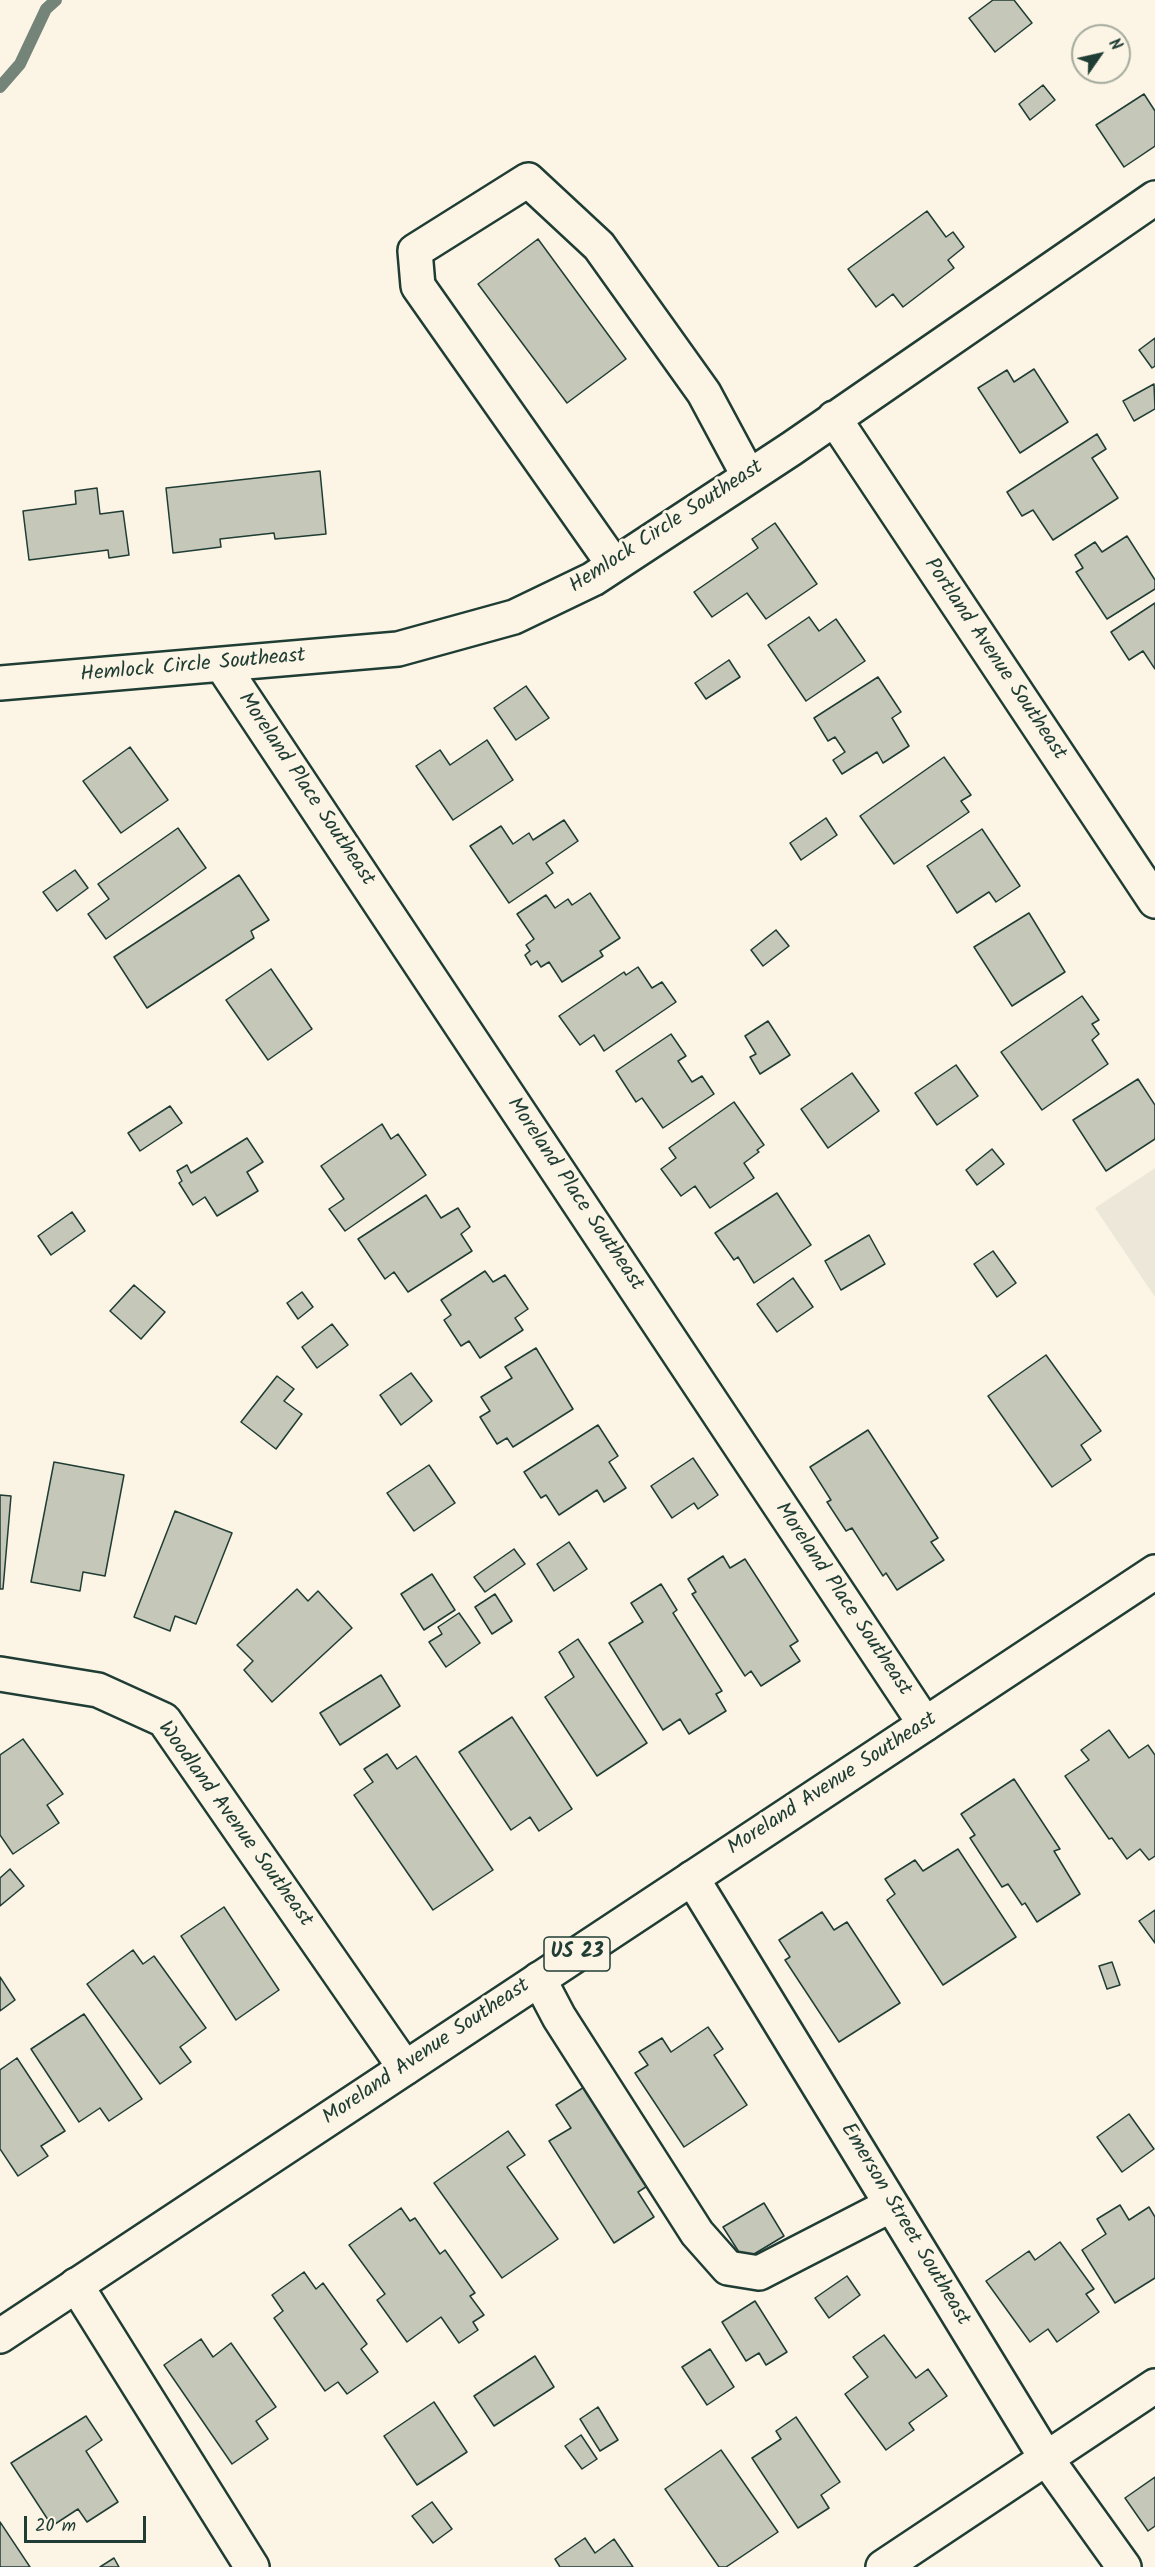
<!DOCTYPE html>
<style>
body{margin:0}
#map{position:relative;width:1155px;height:2567px;overflow:hidden;background:#fcf5e5;font-family:Kalam,sans-serif}
canvas{display:block}
.north{position:absolute;left:1071px;top:24px;width:60px;height:60px;box-sizing:border-box;background:#fcf5e5;border:2px solid #a4ab9e;border-radius:50%;rotate:56deg;font-size:16px;font-weight:700;line-height:24px;text-align:center;color:#1f3d34}
.north::after{content:'';display:block;margin:auto;width:21px;height:27px;background:#1f3d34;clip-path:polygon(50% 0,100% 100%,50% 72%,0 100%)}
.scale{position:absolute;left:24px;top:2516px;width:122px;height:27px;box-sizing:border-box;border:3px solid #1f3d34;border-top:0;padding-left:8px;font-size:18px;line-height:21px;white-space:nowrap;color:#1f3d34;-webkit-text-stroke:4px #fcf5e5;paint-order:stroke}
</style>
<div id="map">
<canvas width="1155" height="2567"></canvas>
<div class="north">N</div>
<div class="scale">20 m</div>
</div>
<script>
const c = document.querySelector('canvas').getContext('2d');
c.lineJoin = 'round';
function paint(path, color) { c.fillStyle = color; c.fill(path, 'evenodd'); }
const poly = rows => new Path2D(rows.map(r => 'M' + r).join(''));
function strokePath(path, color, width, dash) { c.strokeStyle = color; c.lineWidth = width; c.lineCap = dash ? 'butt' : 'round'; c.setLineDash(dash || []); c.stroke(path); }
function drawText(font, color, halo, rows, align = 'center') {
  c.font = font + ' Kalam,sans-serif'; c.lineWidth = 6; c.setLineDash([]); c.textBaseline = 'middle'; c.strokeStyle = halo; c.fillStyle = color; for (const [text, x, y, turn = 0] of rows) {
    c.save(); c.translate(x, y); c.rotate((+turn || 0) * Math.PI / 180); c.textAlign = isNaN(turn) ? turn : align; if (halo) c.strokeText(text, 0, 0); c.fillText(text, 0, 0); c.restore();
  }
}
paint(poly([
 [1155,1168,1155,1297,1095,1208]
]), '#ece7d8');
strokePath(poly([
 [0,87,20,64,46,9,56,0]
]), '#758479', 12);
const building = poly([
 [993,0,1014,0,1032,23,995,52,969,18,993,0],
 [1043,85,1055,100,1030,120,1019,104,1043,85],
 [1144,94,1155,111,1155,146,1124,167,1096,125,1144,94],
 [927,211,946,237,953,232,964,247,948,260,954,268,903,307,893,294,876,307,848,269,927,211],
 [538,239,626,359,567,403,478,284,538,239],
 [1155,338,1155,366,1152,368,1139,350,1155,338],
 [1034,369,1068,422,1020,453,978,388,1007,370,1014,382,1034,369],
 [1154,384,1155,409,1134,421,1123,401,1154,384],
 [1097,434,1106,449,1092,458,1118,498,1053,540,1033,510,1022,516,1007,492,1097,434],
 [320,471,326,534,275,539,274,533,220,539,221,547,173,553,166,488,320,471],
 [97,488,100,514,123,511,129,555,109,558,108,550,29,560,23,511,76,504,75,491,97,488],
 [775,523,817,584,766,619,747,593,712,617,694,592,758,548,752,539,775,523],
 [1127,536,1155,580,1155,589,1107,619,1076,572,1083,568,1075,555,1095,542,1102,552,1127,536],
 [1155,603,1155,669,1143,651,1129,660,1111,632,1155,603],
 [809,617,819,631,836,619,865,661,806,701,768,645,809,617],
 [729,660,740,677,706,699,695,683,729,660],
 [878,677,901,712,892,718,909,746,883,763,877,752,842,774,833,760,845,752,835,737,828,741,814,718,878,677],
 [526,686,549,718,516,740,494,708,526,686],
 [487,740,513,780,453,820,416,766,440,750,450,765,487,740],
 [130,747,168,800,121,833,83,781,130,747],
 [944,757,971,795,961,801,969,812,894,864,860,816,944,757],
 [826,818,837,835,801,860,790,843,826,818],
 [564,820,578,841,546,863,553,873,509,903,470,846,501,826,513,844,529,833,533,840,564,820],
 [178,828,206,868,106,939,88,914,109,899,98,884,178,828],
 [982,829,1020,886,996,902,989,892,957,913,927,866,982,829],
 [75,870,88,888,57,911,43,892,75,870],
 [239,875,269,920,251,931,254,938,147,1008,114,957,239,875],
 [590,893,620,938,600,951,603,956,562,982,549,962,541,967,537,961,531,965,525,955,530,951,526,945,534,939,517,914,546,895,555,908,568,899,572,905,590,893],
 [1029,913,1065,972,1012,1006,974,947,1029,913],
 [776,930,789,946,763,966,751,950,776,930],
 [638,967,652,988,662,982,676,1002,604,1051,594,1035,580,1045,559,1016,624,972,626,975,638,967],
 [271,969,312,1029,268,1060,226,1000,271,969],
 [1082,996,1099,1020,1092,1024,1099,1034,1092,1040,1108,1064,1042,1110,1001,1052,1082,996],
 [768,1021,790,1055,760,1074,750,1057,756,1054,745,1036,768,1021],
 [671,1034,686,1056,678,1061,692,1082,702,1076,714,1094,663,1128,642,1098,636,1102,616,1071,671,1034],
 [956,1065,978,1096,937,1125,915,1093,956,1065],
 [852,1073,879,1111,828,1148,801,1109,852,1073],
 [1138,1079,1155,1105,1155,1139,1106,1171,1073,1120,1138,1079],
 [734,1102,764,1145,757,1150,759,1152,744,1163,754,1178,710,1208,695,1186,681,1196,661,1169,676,1158,669,1148,734,1102],
 [170,1106,182,1123,140,1151,128,1133,170,1106],
 [382,1124,391,1139,398,1134,426,1175,345,1231,329,1209,344,1199,321,1166,382,1124],
 [247,1138,263,1162,247,1172,258,1191,217,1216,205,1197,193,1205,179,1183,182,1181,177,1171,187,1165,191,1173,247,1138],
 [992,1149,1004,1164,977,1185,966,1170,992,1149],
 [777,1193,811,1245,754,1283,738,1257,734,1260,715,1233,777,1193],
 [426,1195,441,1218,458,1208,470,1227,461,1234,472,1251,408,1292,394,1272,385,1279,358,1239,426,1195],
 [72,1212,85,1231,51,1255,38,1236,72,1212],
 [869,1235,885,1264,841,1290,825,1261,869,1235],
 [993,1251,1016,1283,997,1297,974,1264,993,1251],
 [485,1271,493,1282,505,1275,528,1309,515,1318,523,1330,480,1358,469,1341,461,1346,444,1320,451,1315,441,1300,485,1271],
 [793,1278,813,1307,777,1332,757,1304,793,1278],
 [134,1285,165,1312,141,1339,110,1311,134,1285],
 [302,1292,313,1307,298,1319,287,1303,302,1292],
 [332,1324,348,1345,317,1368,302,1347,332,1324],
 [536,1348,573,1409,513,1447,507,1438,497,1444,480,1417,490,1411,481,1397,512,1378,505,1367,536,1348],
 [1046,1355,1101,1431,1081,1445,1091,1460,1052,1487,988,1396,1046,1355],
 [411,1373,432,1401,401,1425,380,1395,411,1373],
 [277,1376,294,1389,284,1401,302,1414,276,1449,241,1422,277,1376],
 [598,1425,618,1456,609,1462,626,1488,604,1502,597,1490,559,1515,546,1495,541,1498,524,1472,598,1425],
 [868,1430,938,1538,931,1542,944,1560,897,1590,886,1573,883,1576,852,1528,846,1531,827,1502,831,1500,810,1467,868,1430],
 [693,1458,718,1495,698,1509,694,1503,672,1518,651,1486,693,1458],
 [54,1462,124,1475,105,1576,83,1572,80,1591,31,1582,54,1462],
 [429,1465,455,1503,414,1531,387,1493,429,1465],
 [0,1495,11,1496,3,1589,0,1589,0,1495],
 [175,1511,232,1533,196,1624,175,1616,170,1631,134,1617,175,1511],
 [569,1542,587,1569,554,1591,537,1564,569,1542],
 [514,1549,525,1564,485,1592,474,1577,514,1549],
 [723,1556,730,1568,745,1559,798,1641,790,1646,800,1661,761,1686,751,1671,745,1676,692,1594,696,1592,688,1579,723,1556],
 [432,1574,455,1610,424,1630,401,1594,432,1574],
 [661,1584,677,1610,673,1613,722,1691,716,1694,726,1711,689,1734,680,1719,663,1730,609,1643,643,1622,631,1603,661,1584],
 [297,1589,308,1601,318,1591,352,1628,272,1702,244,1670,253,1661,237,1645,297,1589],
 [495,1594,512,1621,492,1634,475,1607,495,1594],
 [459,1613,480,1643,446,1667,429,1642,442,1634,438,1627,459,1613],
 [578,1639,647,1743,597,1776,545,1697,574,1677,559,1652,578,1639],
 [381,1675,400,1706,340,1745,320,1713,381,1675],
 [512,1717,572,1809,539,1831,530,1817,511,1830,459,1752,512,1717],
 [1109,1730,1129,1758,1148,1745,1155,1755,1155,1856,1149,1860,1140,1849,1127,1859,1112,1838,1109,1839,1065,1776,1089,1760,1081,1750,1109,1730],
 [23,1739,63,1794,47,1805,59,1823,13,1854,0,1835,0,1755,23,1739],
 [387,1754,397,1769,416,1756,493,1870,433,1910,354,1795,373,1782,364,1769,387,1754],
 [1014,1779,1060,1849,1054,1851,1080,1894,1037,1922,1025,1903,1022,1905,1008,1884,1002,1887,970,1838,975,1835,961,1814,1014,1779],
 [958,1849,1016,1937,943,1985,887,1900,895,1894,885,1879,915,1860,923,1871,958,1849],
 [10,1869,24,1886,0,1906,0,1878,10,1869],
 [224,1907,279,1990,236,2020,181,1936,224,1907],
 [1155,1910,1155,1943,1139,1921,1155,1910],
 [822,1912,834,1930,847,1922,900,2003,839,2042,785,1960,790,1957,779,1940,822,1912],
 [133,1950,143,1964,154,1956,206,2028,180,2047,191,2062,160,2084,87,1984,133,1950],
 [1112,1962,1120,1985,1107,1989,1099,1966,1112,1962],
 [0,1977,15,2000,0,2011,0,1977],
 [84,2014,142,2099,109,2121,100,2108,79,2122,31,2049,84,2014],
 [708,2027,723,2049,714,2055,747,2105,684,2147,635,2073,648,2065,639,2052,662,2038,671,2052,708,2027],
 [17,2058,65,2131,41,2146,48,2156,18,2176,0,2149,0,2070,17,2058],
 [592,2082,655,2181,638,2192,654,2217,614,2243,549,2141,571,2128,556,2105,592,2082],
 [1129,2114,1154,2149,1122,2172,1097,2137,1129,2114],
 [508,2131,525,2155,507,2167,558,2239,502,2278,434,2183,508,2131],
 [764,2203,784,2236,744,2260,723,2227,764,2203],
 [1120,2205,1129,2220,1149,2207,1155,2217,1155,2278,1115,2303,1082,2250,1106,2234,1097,2219,1120,2205],
 [401,2208,410,2221,415,2218,440,2254,445,2250,475,2293,470,2296,484,2315,473,2322,478,2330,459,2343,441,2317,407,2342,377,2300,385,2294,349,2245,401,2208],
 [1060,2242,1094,2289,1086,2294,1099,2312,1057,2342,1048,2329,1030,2342,986,2281,1029,2251,1035,2260,1060,2242],
 [304,2272,316,2289,323,2283,367,2344,361,2349,378,2372,347,2394,338,2382,325,2391,274,2318,283,2311,272,2295,304,2272],
 [847,2276,860,2295,829,2318,815,2298,847,2276],
 [755,2301,787,2352,766,2365,759,2353,746,2361,722,2322,755,2301],
 [884,2335,916,2378,928,2369,947,2396,909,2423,914,2430,886,2450,845,2394,868,2377,853,2357,884,2335],
 [201,2339,213,2357,231,2343,276,2407,256,2421,268,2439,232,2464,164,2365,201,2339],
 [710,2349,734,2387,707,2405,682,2367,710,2349],
 [535,2356,554,2387,494,2426,474,2396,535,2356],
 [434,2402,467,2452,417,2485,384,2436,434,2402],
 [598,2407,618,2440,600,2451,580,2419,598,2407],
 [86,2416,102,2440,86,2451,118,2502,87,2522,78,2509,52,2526,11,2463,86,2416],
 [796,2417,840,2482,821,2495,829,2508,798,2528,752,2458,781,2439,776,2431,796,2417],
 [581,2435,597,2459,582,2469,565,2446,581,2435],
 [721,2450,778,2532,726,2567,719,2567,665,2489,721,2450],
 [1155,2477,1155,2526,1148,2531,1125,2498,1155,2477],
 [432,2502,452,2529,433,2543,412,2516,432,2502],
 [0,2522,30,2567,0,2567,0,2522],
 [585,2538,595,2553,614,2539,633,2567,560,2567,555,2559,585,2538],
 [114,2558,119,2567,100,2567,114,2558]
]);
paint(building, '#c5c7b9');
strokePath(building, '#1f3d34', 1.5);
const minor = poly([
 [834,418,1155,901],
 [614,565,418,286,415,251,528,180,599,246,704,393,748,475],
 [222,665,925,1724],
 [0,683,398,649,514,617,593,579,791,449,1155,198],
 [0,1674,98,1690,164,1720,405,2068],
 [692,1878,1046,2458,1124,2567],
 [539,1979,559,2017,697,2233,728,2268,759,2273,891,2205],
 [76,2285,252,2567],
 [883,2567,1155,2386]
]);
const highway = poly([
 [0,2336,1155,1572]
]);
strokePath(minor, '#1f3d34', 38);
strokePath(highway, '#1f3d34', 38);
strokePath(minor, '#fcf5e5', 33);
strokePath(highway, '#fcf5e5', 33);
for (const [x, y, w] of [
 [577,1954,66]
]) { const box = new Path2D(); box.roundRect(x - w / 2, y - 17, w, 34, 4.5); c.fillStyle = '#fcf5e5'; c.fill(box); strokePath(box, '#1f3d34', 1.5); }
drawText('bold 20px', '#1f3d34', null, [
 ["US 23",577,1954]
]);
drawText('21px', '#1f3d34', '#fcf5e5', [
 ["Hemlock Circle Southeast",667,528,-33],
 ["Portland Avenue Southeast",994,660,56],
 ["Hemlock Circle Southeast",193,667,-5],
 ["Moreland Place Southeast",305,790,56],
 ["Moreland Place Southeast",574,1195,56],
 ["Moreland Place Southeast",842,1600,56],
 ["Moreland Avenue Southeast",833,1785,-33],
 ["Woodland Avenue Southeast",234,1825,54],
 ["Moreland Avenue Southeast",427,2053,-34],
 ["Emerson Street Southeast",904,2225,59]
]);
</script>
